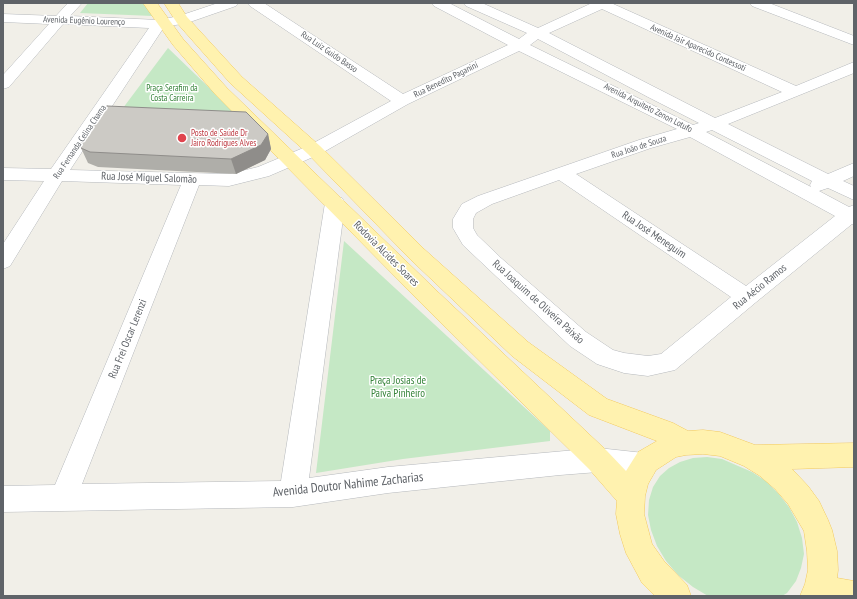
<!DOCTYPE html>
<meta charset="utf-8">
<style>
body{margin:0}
#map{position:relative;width:857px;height:599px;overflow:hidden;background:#f1efe8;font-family:"PT Sans Narrow",sans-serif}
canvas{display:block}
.frame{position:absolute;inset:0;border:4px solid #5f6368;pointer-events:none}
</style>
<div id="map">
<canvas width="857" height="599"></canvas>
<div class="frame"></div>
</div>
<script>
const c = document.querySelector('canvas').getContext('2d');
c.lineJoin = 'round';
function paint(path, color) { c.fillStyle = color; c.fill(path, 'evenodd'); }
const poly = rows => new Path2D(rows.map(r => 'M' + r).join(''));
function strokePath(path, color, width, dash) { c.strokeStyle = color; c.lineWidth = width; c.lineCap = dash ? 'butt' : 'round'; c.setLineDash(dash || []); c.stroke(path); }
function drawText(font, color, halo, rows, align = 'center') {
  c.font = font + ' "PT Sans Narrow",sans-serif'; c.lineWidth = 3; c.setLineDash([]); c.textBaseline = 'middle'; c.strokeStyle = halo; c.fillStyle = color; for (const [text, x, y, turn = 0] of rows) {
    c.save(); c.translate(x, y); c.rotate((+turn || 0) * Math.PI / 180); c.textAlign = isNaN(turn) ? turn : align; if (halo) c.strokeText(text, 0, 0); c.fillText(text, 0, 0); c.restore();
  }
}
paint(poly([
 [88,3,143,3,153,16,80,13],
 [168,48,250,127,114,120],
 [344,241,550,431,550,441,403,459,316,473],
 [707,457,722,459,752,472,766,481,778,493,789,507,797,522,802,538,804,554,801,568,796,581,787,593,782,596,708,596,693,587,678,575,666,561,657,546,651,530,648,515,649,500,653,487,660,476,669,468,680,462,693,458]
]), '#c5e8c5');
const minor = poly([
 [68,3,82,3,70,16,159,20,179,16,218,3,238,3,236,6,187,23,164,27,70,170,229,174,258,167,308,146,391,101,250,6,248,3,264,3,403,94,508,45,434,6,432,3,449,3,519,39,527,33,466,6,464,3,482,3,538,28,592,3,611,3,796,86,854,62,854,73,728,124,828,174,854,163,854,176,843,181,854,186,854,200,828,188,819,191,849,207,854,205,854,225,852,224,755,303,675,370,648,376,624,373,597,364,570,346,463,245,453,228,453,219,462,204,478,196,639,140,677,129,519,51,408,104,320,154,269,176,229,186,199,185,82,484,281,481,325,203,328,198,335,197,342,198,345,203,309,478,388,467,598,448,644,453,653,457,657,466,653,475,644,479,598,472,560,475,388,493,293,507,3,512,3,486,55,485,181,185,62,181,10,266,3,269,3,244,44,181,3,180,3,168,51,169,149,28,63,24,9,87,3,89,3,75,49,24,3,22,3,14,56,16,68,3],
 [602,9,782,92,715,118,549,33,602,9],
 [538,39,648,97,699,123,693,125,530,45,538,39],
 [712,130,812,181,810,185,811,187,706,132,712,130],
 [690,137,835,216,746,286,576,174,651,148,690,137],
 [559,180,731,297,661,354,648,356,624,353,613,350,586,332,501,258,477,235,473,228,473,219,476,213,492,204,559,180],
 [750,3,769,3,854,36,854,45,752,6,750,3]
]);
const major = poly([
 [143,3,157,3,183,39,227,88,438,292,607,451,626,471,638,452,657,441,589,415,512,356,410,259,308,154,230,83,177,23,164,3,178,3,187,17,242,77,320,146,424,249,528,342,607,399,673,423,688,431,703,430,720,432,755,445,854,443,854,467,792,469,808,486,819,501,828,520,832,530,837,551,838,570,837,578,854,581,854,596,800,596,805,584,808,570,807,551,804,531,788,504,775,489,760,476,744,466,720,456,703,454,686,455,676,457,656,470,648,484,645,496,644,514,652,544,664,561,687,585,691,596,655,596,642,583,626,553,620,534,616,514,617,501,589,469,422,304,215,94,173,45,143,3]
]);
strokePath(minor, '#b5b8bc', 1);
strokePath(major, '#f2c960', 1);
paint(minor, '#fff');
paint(major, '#fff2af');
paint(poly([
 [268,134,271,149,265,160,236,174,98,167,88,163,81,148]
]), '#afaea9');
paint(poly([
 [268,134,271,149,265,160,236,174,231,159]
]), '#8f8d8a');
const building = poly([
 [107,106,246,112,268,134,261,145,231,159,90,152,81,148,81,143,107,106]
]);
paint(building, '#cccac5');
strokePath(building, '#8f8d8a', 1);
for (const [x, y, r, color] of [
 [182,138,5,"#e0444e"]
]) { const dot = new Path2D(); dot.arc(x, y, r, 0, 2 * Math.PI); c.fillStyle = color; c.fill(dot); strokePath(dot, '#fff', 1.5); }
drawText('9px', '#5f6368', '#fff', [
 ["Avenida Eugênio Lourenço",84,21,2],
 ["Avenida Jair Aparecido Contessoti",698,48,24],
 ["Rua Luiz Guido Basso",329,52,34],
 ["Rua Benedito Paganini",446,80,-26],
 ["Avenida Arquiteto Zenon Lotufo",648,108,27],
 ["Rua Fernanda Celina Chama",80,142,-56],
 ["Rua João de Souza",639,147,-18]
]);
drawText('9px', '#348238', '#fff', [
 ["Praça Serafim da",172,88],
 ["Costa Carreira",172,98]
]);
drawText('9px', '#be3a42', '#fff', [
 ["Posto de Saúde Dr",191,133],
 ["Jairo Rodrigues Alves",191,143]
], 'left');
drawText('11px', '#5f6368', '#fff', [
 ["Rua José Miguel Salomão",149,178,2],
 ["Rua José Meneguim",654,235,34],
 ["Rodovia Alcides Soares",386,254,45],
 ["Rua Aécio Ramos",760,287,-39],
 ["Rua Joaquim de Oliveira Paixão",538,302,42],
 ["Rua Frei Oscar Lerenzi",128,339,-68]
]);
drawText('11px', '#348238', '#fff', [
 ["Praça Josias de",398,381],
 ["Paiva Pinheiro",398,394]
]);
drawText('13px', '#5f6368', '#fff', [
 ["Avenida Doutor Nahime Zacharias",348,485,-6]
]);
</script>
